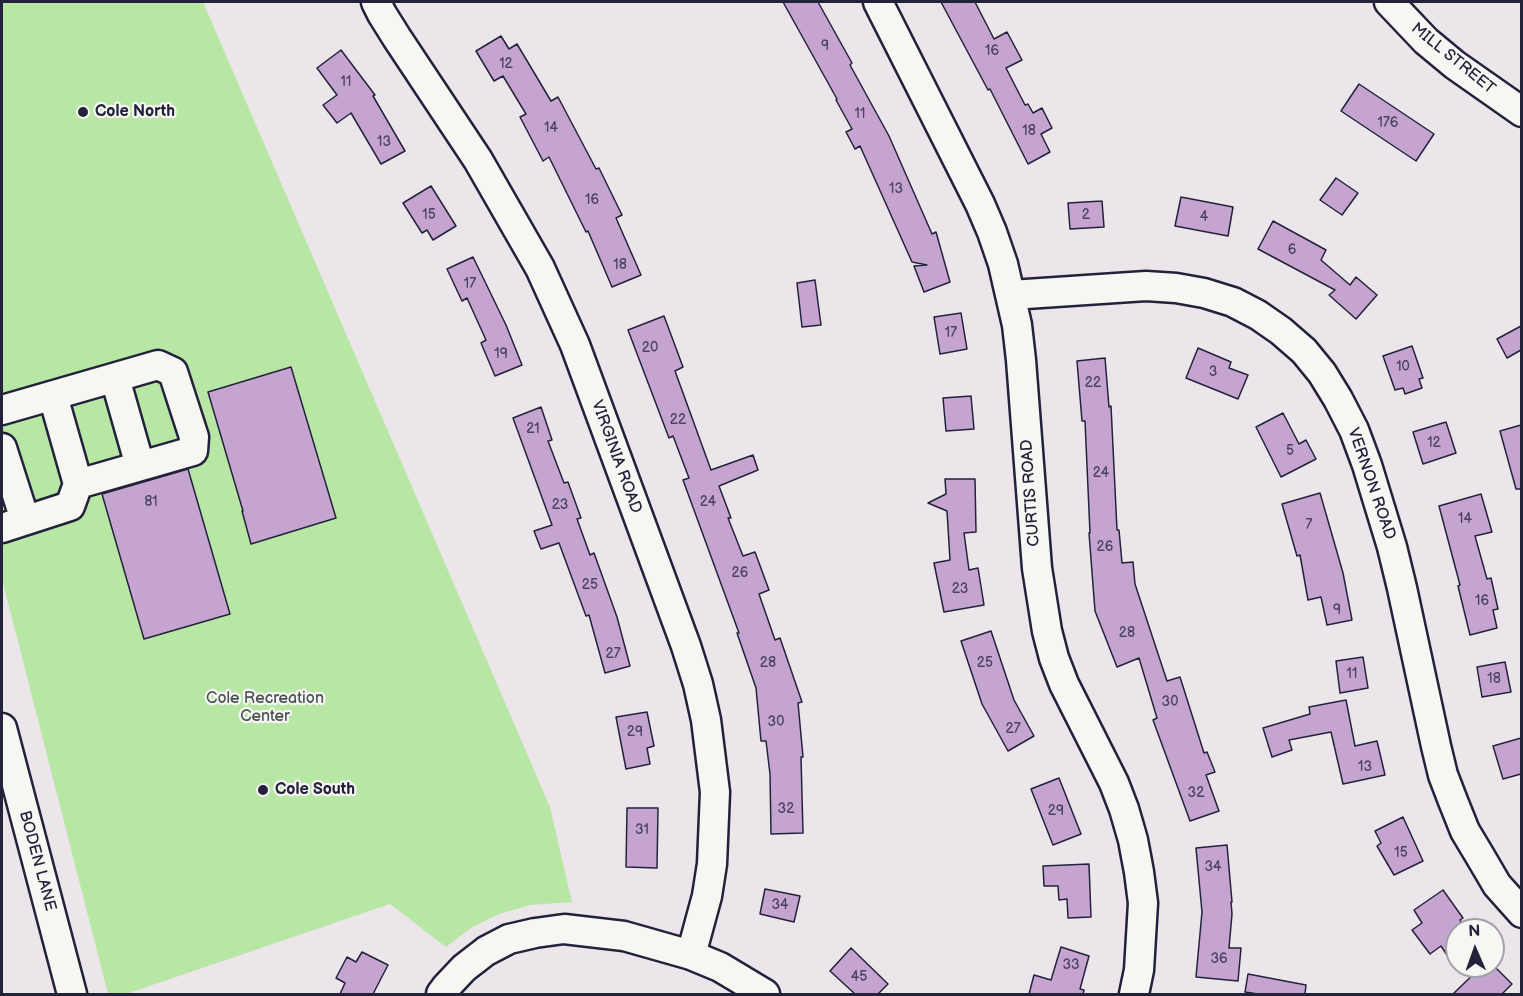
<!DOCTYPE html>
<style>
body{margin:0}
#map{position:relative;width:1523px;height:996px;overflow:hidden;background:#ece6eb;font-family:"Balsamiq Sans",sans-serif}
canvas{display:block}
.frame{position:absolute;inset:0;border:3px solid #22223b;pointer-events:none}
.north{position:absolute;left:1445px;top:918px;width:60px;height:60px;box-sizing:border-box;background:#f6f6f2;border:2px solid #a1a1a9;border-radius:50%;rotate:358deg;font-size:16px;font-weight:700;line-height:24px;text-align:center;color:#22223b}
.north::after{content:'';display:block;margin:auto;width:21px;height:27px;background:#22223b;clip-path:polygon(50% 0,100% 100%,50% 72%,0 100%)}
</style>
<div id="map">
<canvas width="1523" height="996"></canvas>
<div class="frame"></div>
<div class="north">N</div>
</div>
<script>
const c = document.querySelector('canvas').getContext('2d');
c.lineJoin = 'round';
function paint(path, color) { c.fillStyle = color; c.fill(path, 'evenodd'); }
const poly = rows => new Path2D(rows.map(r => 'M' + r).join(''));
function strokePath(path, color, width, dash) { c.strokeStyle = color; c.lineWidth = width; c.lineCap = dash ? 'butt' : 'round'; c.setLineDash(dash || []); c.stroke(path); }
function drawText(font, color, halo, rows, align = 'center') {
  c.font = font + ' "Balsamiq Sans",sans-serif'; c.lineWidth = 4.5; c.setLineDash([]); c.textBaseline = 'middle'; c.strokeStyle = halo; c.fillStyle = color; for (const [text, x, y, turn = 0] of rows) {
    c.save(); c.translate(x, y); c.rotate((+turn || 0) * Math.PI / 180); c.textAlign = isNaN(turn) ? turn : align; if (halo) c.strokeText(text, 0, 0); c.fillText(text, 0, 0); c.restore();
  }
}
paint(poly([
 [2,2,203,2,550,807,572,902,530,905,499,914,471,928,446,947,390,904,126,994,108,994,2,579]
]), '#b8e6a4');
const building = poly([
 [783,2,818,2,852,63,850,65,889,136,932,234,936,232,950,282,924,292,914,266,927,265,912,262,860,146,855,149,846,132,852,129,836,100,837,99,783,2],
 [941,2,975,2,994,39,1007,32,1022,60,1006,68,1025,105,1028,104,1033,113,1042,108,1052,128,1041,134,1050,152,1028,164,990,89,988,90,941,2],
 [501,36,509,49,517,44,551,101,558,97,596,169,599,168,622,215,616,218,641,275,612,287,588,231,586,232,549,157,543,161,520,117,526,114,503,76,494,81,476,51,501,36],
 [341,50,375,95,373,96,405,151,381,164,351,113,337,123,323,105,337,95,317,68,341,50],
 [1359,84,1434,134,1416,161,1341,111,1359,84],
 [1336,178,1358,193,1342,215,1320,200,1336,178],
 [431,186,456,226,433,240,427,230,422,233,403,203,431,186],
 [1181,197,1233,207,1228,236,1175,226,1181,197],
 [1102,201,1104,227,1070,229,1068,203,1102,201],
 [1273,221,1326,250,1321,260,1350,285,1356,277,1377,295,1356,319,1329,295,1335,290,1258,249,1273,221],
 [473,257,506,325,522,365,495,376,481,343,486,340,467,298,462,301,447,269,473,257],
 [815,280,821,325,802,327,797,283,815,280],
 [961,313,967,349,940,354,934,317,961,313],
 [664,316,683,367,675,371,711,470,753,455,758,470,719,486,731,518,728,518,743,556,755,552,769,590,759,594,775,640,780,638,802,702,798,703,803,757,801,757,803,833,771,834,770,774,766,741,761,741,756,688,737,633,739,633,683,480,689,478,673,436,669,438,628,330,664,316],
 [1521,326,1521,350,1507,358,1497,339,1521,326],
 [1412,346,1423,378,1419,379,1422,388,1405,394,1403,388,1395,390,1383,356,1412,346],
 [1198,348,1231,362,1229,368,1248,375,1238,399,1186,378,1198,348],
 [1105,358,1109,407,1111,406,1117,530,1119,530,1122,563,1133,562,1135,584,1167,681,1180,677,1204,753,1207,752,1215,772,1206,775,1219,811,1190,821,1153,720,1157,718,1139,658,1117,667,1095,611,1089,533,1090,533,1085,421,1082,421,1077,361,1105,358],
 [291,367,336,518,251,544,242,511,243,511,208,392,291,367],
 [971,396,974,429,946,431,943,398,971,396],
 [541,407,552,440,548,441,564,483,568,482,581,518,577,519,590,555,594,553,617,617,630,666,605,673,589,615,586,616,559,543,541,549,534,531,552,525,513,418,541,407],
 [1283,413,1299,444,1306,440,1316,459,1281,477,1256,427,1283,413],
 [1446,422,1456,453,1423,464,1413,432,1446,422],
 [1521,425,1521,489,1516,489,1500,431,1521,425],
 [188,469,230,614,144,639,102,494,188,469],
 [945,479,975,479,976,532,964,533,969,570,978,568,984,605,944,612,934,563,950,560,947,511,928,503,946,494,945,479],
 [1320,493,1343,573,1352,620,1327,625,1321,597,1308,600,1300,555,1297,556,1282,504,1320,493],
 [1481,494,1492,532,1475,536,1487,579,1491,578,1498,609,1493,610,1497,628,1470,635,1458,586,1460,585,1439,506,1481,494],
 [991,631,1014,700,1034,736,1008,751,982,704,961,641,991,631],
 [1363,657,1368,688,1340,693,1336,661,1363,657],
 [1505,662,1511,692,1482,697,1477,667,1505,662],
 [1346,700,1355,746,1377,741,1385,775,1343,784,1331,732,1289,740,1292,750,1272,757,1263,728,1310,714,1309,707,1346,700],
 [647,712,654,746,647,748,650,764,626,769,616,717,647,712],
 [1521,738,1521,774,1503,779,1493,746,1521,738],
 [1059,778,1081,834,1053,845,1031,789,1059,778],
 [627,808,658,808,657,868,626,867,627,808],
 [1403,817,1423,861,1394,875,1377,846,1381,843,1375,831,1403,817],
 [1227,845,1232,902,1231,902,1232,914,1229,948,1241,948,1238,981,1196,977,1202,912,1196,848,1227,845],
 [1089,864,1091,917,1068,918,1067,899,1059,900,1058,886,1044,886,1043,866,1089,864],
 [765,889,800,896,794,922,760,914,765,889],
 [1443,890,1463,918,1460,920,1467,930,1457,930,1457,970,1441,946,1430,954,1412,930,1422,923,1414,910,1443,890],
 [1061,947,1089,956,1080,989,1084,990,1083,994,1029,994,1034,975,1051,980,1061,947],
 [851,948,888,984,878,994,855,994,830,971,851,948],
 [362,952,388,965,373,994,340,994,345,983,336,978,347,957,356,962,362,952],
 [1482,966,1494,966,1512,984,1502,994,1453,994,1482,966],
 [1248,974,1306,985,1305,994,1258,994,1245,992,1248,974]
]);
paint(building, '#c5a5d0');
strokePath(building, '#22223b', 1.5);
const minor = poly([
 [376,2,382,14,397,38,478,160,540,268,575,345,686,646,698,684,706,720,715,792,712,864,707,896,691,955],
 [878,2,980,204,992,232,1003,264,1017,325,1021,360,1037,568,1047,631,1054,658,1064,684,1114,783,1124,809,1133,840,1139,872,1143,903,1139,970,1134,994],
 [1389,2,1426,41,1455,65,1522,112],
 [1011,295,1146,286,1176,288,1204,293,1233,302,1258,315,1281,331,1304,351,1322,373,1338,399,1354,430,1367,465,1392,547,1402,588,1436,746,1443,775,1453,801,1465,831,1480,856,1497,885,1522,913],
 [115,378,140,466],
 [2,410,158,365,173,372,194,437,193,451,78,484],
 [2,448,25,520],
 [2,528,70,506,78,484,53,396],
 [2,728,72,994],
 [441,994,447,986,464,968,486,951,509,939,535,933,564,929,624,936,691,955,720,967,765,994]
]);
strokePath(minor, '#22223b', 33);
strokePath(minor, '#f6f6f2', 28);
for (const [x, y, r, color] of [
 [83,112,6,"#22223b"],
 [263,790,6,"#22223b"]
]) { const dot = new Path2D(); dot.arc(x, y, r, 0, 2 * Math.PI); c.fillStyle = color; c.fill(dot); strokePath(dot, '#f6f6f2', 2); }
drawText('14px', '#4b4360', null, [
 ["9",825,46],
 ["16",992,51],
 ["12",506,64],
 ["11",346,82],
 ["11",860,114],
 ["176",1388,123],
 ["14",551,128],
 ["18",1029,131],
 ["13",384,142],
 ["13",896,189],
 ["16",592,200],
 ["15",429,215],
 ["2",1086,215],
 ["4",1204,217],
 ["6",1292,250],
 ["18",620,265],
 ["17",470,284],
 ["17",951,333],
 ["20",650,348],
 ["19",501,354],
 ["10",1403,367],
 ["3",1213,372],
 ["22",1093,383],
 ["22",678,420],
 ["21",533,429],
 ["12",1434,443],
 ["5",1290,451],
 ["24",1101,473],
 ["81",151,502],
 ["24",708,502],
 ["23",560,505],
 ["14",1465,519],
 ["7",1309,525],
 ["26",1105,547],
 ["26",740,573],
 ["25",590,585],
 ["23",960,589],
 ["16",1482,601],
 ["9",1337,610],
 ["28",1127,633],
 ["27",613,654],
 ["28",768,663],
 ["25",985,663],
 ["11",1352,674],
 ["18",1494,679],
 ["30",1170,702],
 ["30",776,722],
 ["27",1013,729],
 ["29",635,732],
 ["13",1365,767],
 ["32",1196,793],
 ["32",786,809],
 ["29",1056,811],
 ["31",642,830],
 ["15",1401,853],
 ["34",1213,867],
 ["34",780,905],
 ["36",1219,959],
 ["33",1071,965],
 ["45",859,977]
]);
drawText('16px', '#22223b', '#f6f6f2', [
 ["MILL STREET",1453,59,39],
 ["VIRGINIA ROAD",616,457,70],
 ["VERNON ROAD",1371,484,71],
 ["CURTIS ROAD",1031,493,-94],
 ["BODEN LANE",37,861,75]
]);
drawText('bold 16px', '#22223b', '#f6f6f2', [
 ["Cole North",95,112],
 ["Cole South",275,790]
], 'left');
drawText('16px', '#485355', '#f6f6f2', [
 ["Cole Recreation",265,699],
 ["Center",265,717]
]);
</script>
